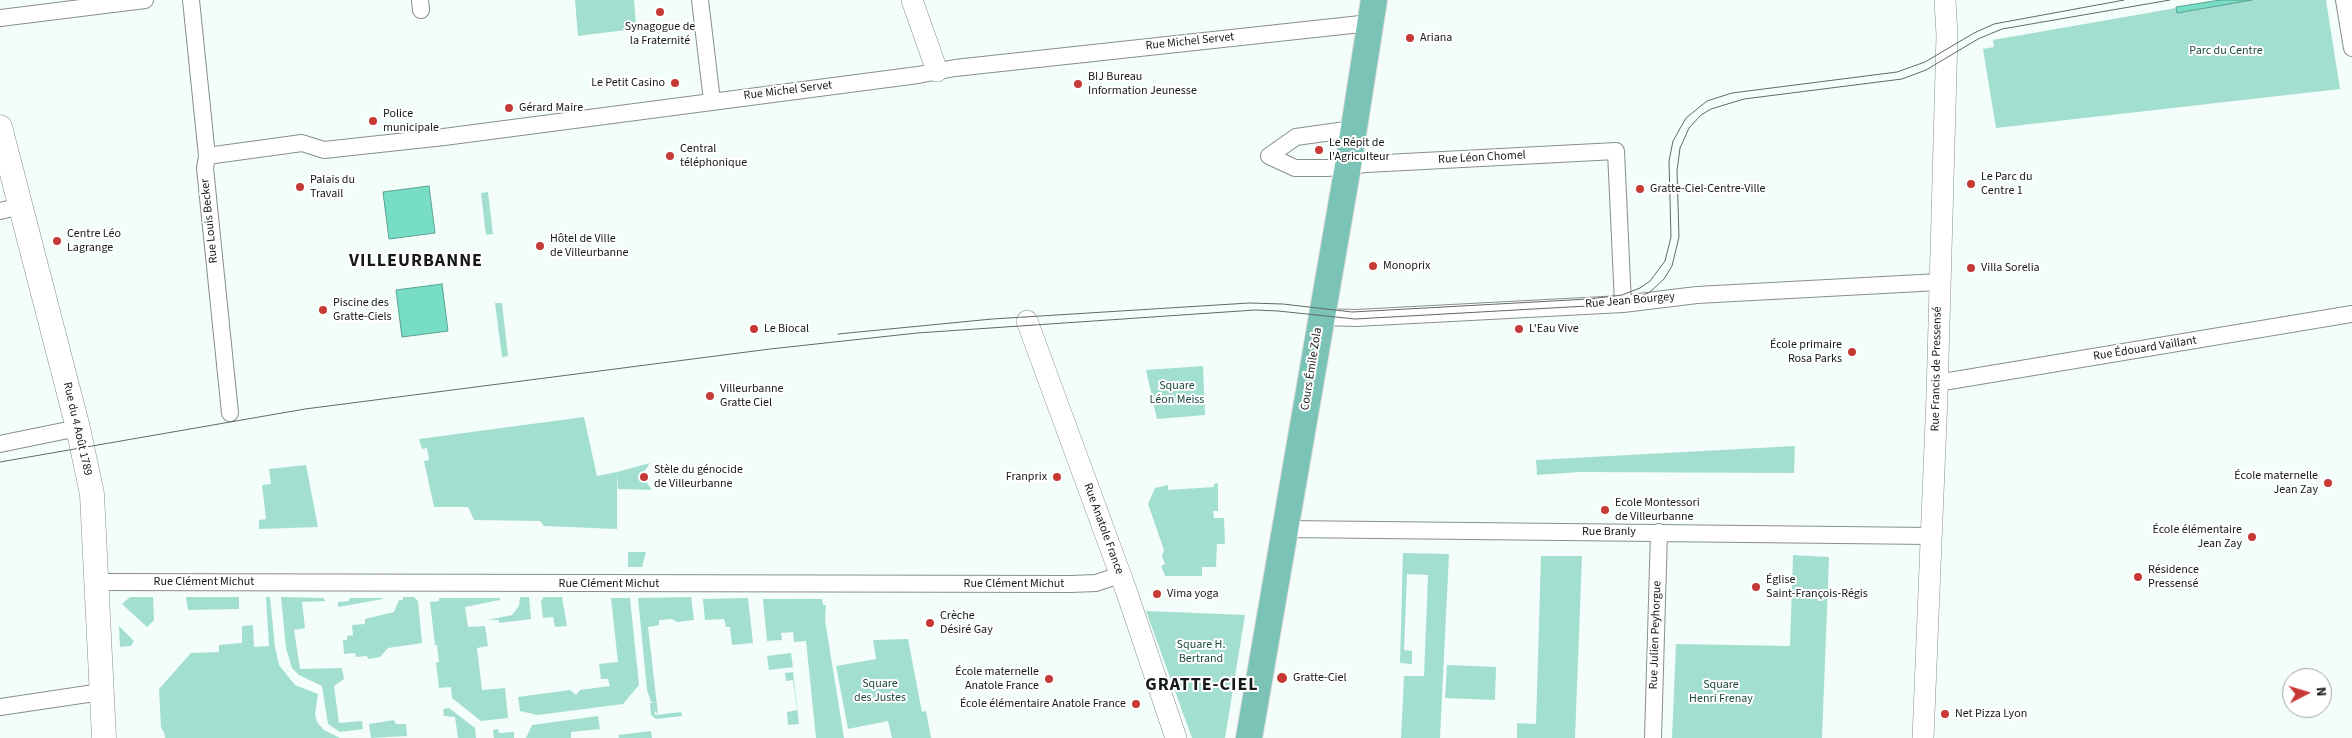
<!DOCTYPE html>
<meta charset="utf-8">
<style>
body{margin:0}
#map{position:relative;width:2352px;height:738px;overflow:hidden;background:#f3fdfa;font-family:"Source Sans 3",sans-serif}
canvas{display:block}
.north{position:absolute;left:2282px;top:668px;width:50px;height:50px;box-sizing:border-box;background:#fff;border:1px solid #a1a3a3;border-radius:50%;rotate:85deg;font-size:14px;font-weight:700;line-height:20px;text-align:center;color:#151918}
.north::after{content:'';display:block;margin:auto;width:18px;height:22px;background:#c73934;clip-path:polygon(50% 0,100% 100%,50% 72%,0 100%)}
</style>
<div id="map">
<canvas width="2352" height="738"></canvas>
<div class="north">N</div>
</div>
<script>
const c = document.querySelector('canvas').getContext('2d');
c.lineJoin = 'round';
function paint(path, color) { c.fillStyle = color; c.fill(path, 'evenodd'); }
const poly = rows => new Path2D(rows.map(r => 'M' + r).join(''));
function strokePath(path, color, width, dash) { c.strokeStyle = color; c.lineWidth = width; c.lineCap = dash ? 'butt' : 'round'; c.setLineDash(dash || []); c.stroke(path); }
function drawText(font, color, halo, rows, align = 'center') {
  c.font = font + ' "Source Sans 3",sans-serif'; c.lineWidth = 4; c.setLineDash([]); c.textBaseline = 'middle'; c.strokeStyle = halo; c.fillStyle = color; for (const [text, x, y, turn = 0] of rows) {
    c.save(); c.translate(x, y); c.rotate((+turn || 0) * Math.PI / 180); c.textAlign = isNaN(turn) ? turn : align; if (halo) c.strokeText(text, 0, 0); c.fillText(text, 0, 0); c.restore();
  }
}
paint(poly([
 [575,0,634,0,636,24,634,29,578,36],
 [2222,0,2326,0,2340,89,1996,128,1983,49,1994,47,1993,40],
 [488,192,493,234,486,235,481,193],
 [495,303,502,303,508,356,502,357],
 [1203,366,1205,415,1157,419,1146,370],
 [584,417,597,476,617,472,617,529,544,526,540,521,474,520,468,507,434,507,424,461,429,460,427,448,422,449,419,439],
 [1795,446,1794,473,1579,472,1537,475,1536,460],
 [650,463,644,472,644,479,652,490,618,489,617,472],
 [306,465,318,527,259,529,259,520,266,519,262,485,271,484,269,469],
 [1218,483,1218,511,1213,511,1214,518,1224,518,1225,544,1217,544,1216,567,1202,567,1202,576,1165,576,1161,566,1165,564,1162,556,1164,550,1148,504,1155,488,1168,485,1168,490,1214,487,1214,484],
 [628,552,646,552,642,567,628,567],
 [1403,553,1449,554,1440,738,1401,738,1404,676,1424,676,1428,575,1407,574,1404,650,1412,651,1412,664,1400,663],
 [1793,555,1829,557,1822,738,1672,738,1676,644,1790,646],
 [1541,556,1582,556,1575,738,1517,738,1517,723,1536,724],
 [130,597,153,597,154,620,147,627,122,604],
 [186,597,239,597,239,609,188,610],
 [266,597,270,597,275,647,279,665,295,685,318,694,315,714,317,722,324,730,340,738,165,738,164,732,161,728,159,689,191,653,219,652,219,645,242,643,242,626,253,625,254,647,269,646],
 [281,597,323,598,326,601,302,602,305,628,294,630,300,669,342,668,344,679,334,686,339,723,362,721,363,729,340,732,328,724,322,686,299,675,292,668,286,648],
 [403,597,414,597,418,601,422,643,388,648,380,657,368,659,367,656,356,657,355,653,344,654,343,640,347,640,347,636,353,635,352,625,365,624,365,619,394,612,399,600,403,600],
 [520,597,529,597,531,619,499,623,499,620,488,620,512,615,519,606],
 [544,597,562,597,567,626,555,627,553,617,543,618,541,601],
 [691,597,694,620,677,622,672,619,659,620,659,625,648,627,658,714,655,711,655,715,681,712,682,716,656,719,651,715,650,703,654,703,651,702,647,690,638,598],
 [350,598,383,598,383,599,338,607,338,602,349,601],
 [439,598,500,598,500,600,465,607,468,627,485,626,488,646,477,648,482,690,505,688,508,718,481,721,452,698,451,687,439,688,436,662,439,662,437,645,435,645,430,602,439,601],
 [611,598,630,598,639,685,623,704,538,715,520,711,518,697,570,690,576,695,580,690,610,686,608,679,601,679,599,664,618,662],
 [748,598,753,643,732,645,730,627,726,627,724,619,705,620,703,599],
 [763,599,822,599,823,605,826,605,825,620,844,738,816,738,806,641,794,642,793,632,781,633,782,640,767,641],
 [1146,611,1245,615,1225,738,1192,738],
 [119,626,134,641,131,646,120,647],
 [908,639,922,712,926,711,931,738,892,738,888,721,848,729,836,666,876,659,873,640],
 [791,653,793,667,769,670,767,656],
 [1447,665,1496,667,1495,700,1445,698],
 [793,672,799,724,788,725,787,712,797,710,793,680,786,681,785,673],
 [449,708,475,728,476,738,458,738,455,717,444,716,443,709],
 [598,716,600,729,571,732,571,738,526,738,532,725],
 [394,720,396,724,406,724,407,736,371,738,369,724],
 [498,729,499,733,514,732,514,738,494,738,493,730],
 [651,731,652,738,619,738,618,735]
]), '#a3dfd0');
const water = poly([
 [2220,0,2252,0,2177,13,2176,7,2220,0],
 [429,186,435,233,389,239,383,192,429,186],
 [442,284,448,331,402,337,396,290,442,284]
]);
paint(water, '#78ddc5');
strokePath(water, '#5aa291', 1);
const minor = poly([
 [191,0,207,156,205,168,230,413],
 [420,0,421,10],
 [700,0,712,101],
 [2344,0,2352,48],
 [0,18,145,0],
 [207,156,302,143,324,150,444,137,918,75,955,68,1370,23],
 [1269,156,1295,168,1327,168,1366,164,1616,151,1623,304],
 [1269,156,1296,137,1353,129],
 [0,211,21,206],
 [1320,317,1356,318,1623,304,1697,295,1939,282],
 [1937,383,2352,314],
 [0,444,78,428],
 [1286,529,1931,536],
 [96,582,1071,584,1096,583,1120,575],
 [0,707,101,692],
 [1653,738,1659,532]
]);
const tertiary = poly([
 [912,0,937,71],
 [1027,321,1126,590,1176,738],
 [1923,738,1937,396,1947,35,1945,0]
]);
const secondary = poly([
 [0,127,78,428,92,494,104,738]
]);
const primary = poly([
 [1249,738,1348,166,1374,0]
]);
strokePath(minor, '#878f8c', 18);
strokePath(tertiary, '#878f8c', 22);
strokePath(secondary, '#878f8c', 25);
strokePath(primary, '#dadada', 28);
strokePath(minor, '#fff', 16);
strokePath(tertiary, '#fff', 21);
strokePath(secondary, '#fff', 24);
strokePath(primary, '#7ac3b6', 26);
strokePath(poly([
 [838,334,992,319,1249,303,1283,304,1352,312,1589,299,1622,295,1640,288,1650,281,1665,261,1671,237,1669,161,1673,141,1686,118,1707,101,1732,93,1897,72,1925,62,1974,33,1994,24,2124,0],
 [0,462,305,409,770,349,917,333,1255,310,1278,311,1355,319,1623,304,1650,292,1664,279,1672,266,1679,237,1677,171,1680,148,1689,128,1701,115,1711,109,1744,99,1902,79,1926,70,1978,39,2002,29,2170,0]
]), '#626867', 1);
for (const [x, y, r, color] of [
 [660,12,5,"#c73934"],
 [1410,38,5,"#c73934"],
 [675,83,5,"#c73934"],
 [1078,84,5,"#c73934"],
 [509,108,5,"#c73934"],
 [373,121,5,"#c73934"],
 [1319,150,5,"#c73934"],
 [670,156,5,"#c73934"],
 [1971,184,5,"#c73934"],
 [300,187,5,"#c73934"],
 [1640,189,5,"#c73934"],
 [57,241,5,"#c73934"],
 [540,246,5,"#c73934"],
 [1373,266,5,"#c73934"],
 [1971,268,5,"#c73934"],
 [323,310,5,"#c73934"],
 [754,329,5,"#c73934"],
 [1519,329,5,"#c73934"],
 [1852,352,5,"#c73934"],
 [710,396,5,"#c73934"],
 [644,477,5,"#c73934"],
 [1057,477,5,"#c73934"],
 [2328,483,5,"#c73934"],
 [1605,510,5,"#c73934"],
 [2252,537,5,"#c73934"],
 [2138,577,5,"#c73934"],
 [1756,587,5,"#c73934"],
 [1157,594,5,"#c73934"],
 [930,623,5,"#c73934"],
 [1282,678,6,"#c73934"],
 [1049,679,5,"#c73934"],
 [1136,704,5,"#c73934"],
 [1945,714,5,"#c73934"]
]) { const dot = new Path2D(); dot.arc(x, y, r, 0, 2 * Math.PI); c.fillStyle = color; c.fill(dot); strokePath(dot, '#fff', 2); }
drawText('12px', '#151918', '#fff', [
 ["Synagogue de",660,27,"center"],
 ["la Fraternité",660,41,"center"],
 ["Ariana",1420,38],
 ["BIJ Bureau",1088,77],
 ["Information Jeunesse",1088,91],
 ["Le Petit Casino",665,83,"right"],
 ["Gérard Maire",519,108],
 ["Police",383,114],
 ["municipale",383,128],
 ["Le Répit de",1329,143],
 ["l'Agriculteur",1329,157],
 ["Central",680,149],
 ["téléphonique",680,163],
 ["Le Parc du",1981,177],
 ["Centre 1",1981,191],
 ["Palais du",310,180],
 ["Travail",310,194],
 ["Gratte-Ciel-Centre-Ville",1650,189],
 ["Centre Léo",67,234],
 ["Lagrange",67,248],
 ["Hôtel de Ville",550,239],
 ["de Villeurbanne",550,253],
 ["Monoprix",1383,266],
 ["Villa Sorelia",1981,268],
 ["Piscine des",333,303],
 ["Gratte-Ciels",333,317],
 ["Le Biocal",764,329],
 ["L'Eau Vive",1529,329],
 ["École primaire",1842,345,"right"],
 ["Rosa Parks",1842,359,"right"],
 ["Villeurbanne",720,389],
 ["Gratte Ciel",720,403],
 ["Stèle du génocide",654,470],
 ["de Villeurbanne",654,484],
 ["École maternelle",2318,476,"right"],
 ["Jean Zay",2318,490,"right"],
 ["Franprix",1047,477,"right"],
 ["Ecole Montessori",1615,503],
 ["de Villeurbanne",1615,517],
 ["École élémentaire",2242,530,"right"],
 ["Jean Zay",2242,544,"right"],
 ["Résidence",2148,570],
 ["Pressensé",2148,584],
 ["Église",1766,580],
 ["Saint-François-Régis",1766,594],
 ["Vima yoga",1167,594],
 ["Crèche",940,616],
 ["Désiré Gay",940,630],
 ["École maternelle",1039,672,"right"],
 ["Anatole France",1039,686,"right"],
 ["Gratte-Ciel",1293,678],
 ["École élémentaire Anatole France",1126,704,"right"],
 ["Net Pizza Lyon",1955,714]
], 'left');
drawText('12px', '#151918', '#fff', [
 ["Rue Michel Servet",1190,42,-6],
 ["Rue Michel Servet",788,91,-7],
 ["Rue Léon Chomel",1482,158,-3],
 ["Rue Louis Becker",210,221,-96],
 ["Rue Jean Bourgey",1630,301,-5],
 ["Rue Édouard Vaillant",2145,349,-9],
 ["Cours Émile Zola",1312,369,-81],
 ["Rue Francis de Pressensé",1937,369,-89],
 ["Rue du 4 Août 1789",77,429,77],
 ["Rue Anatole France",1103,529,70],
 ["Rue Branly",1609,532],
 ["Rue Clément Michut",204,582],
 ["Rue Clément Michut",609,584],
 ["Rue Clément Michut",1014,584],
 ["Rue Julien Peyhorgue",1656,635,-88]
]);
drawText('12px', '#1e4b41', '#fff', [
 ["Parc du Centre",2226,51],
 ["Square",1177,386],
 ["Léon Meiss",1177,400],
 ["Square H.",1201,645],
 ["Bertrand",1201,659],
 ["Square",880,684],
 ["des Justes",880,698],
 ["Square",1721,685],
 ["Henri Frenay",1721,699]
]);
c.letterSpacing = '1px';
drawText('bold 18px', '#151918', '#fff', [
 ["VILLEURBANNE",416,262],
 ["GRATTE-CIEL",1202,686]
]);
c.letterSpacing = '0px';
</script>
